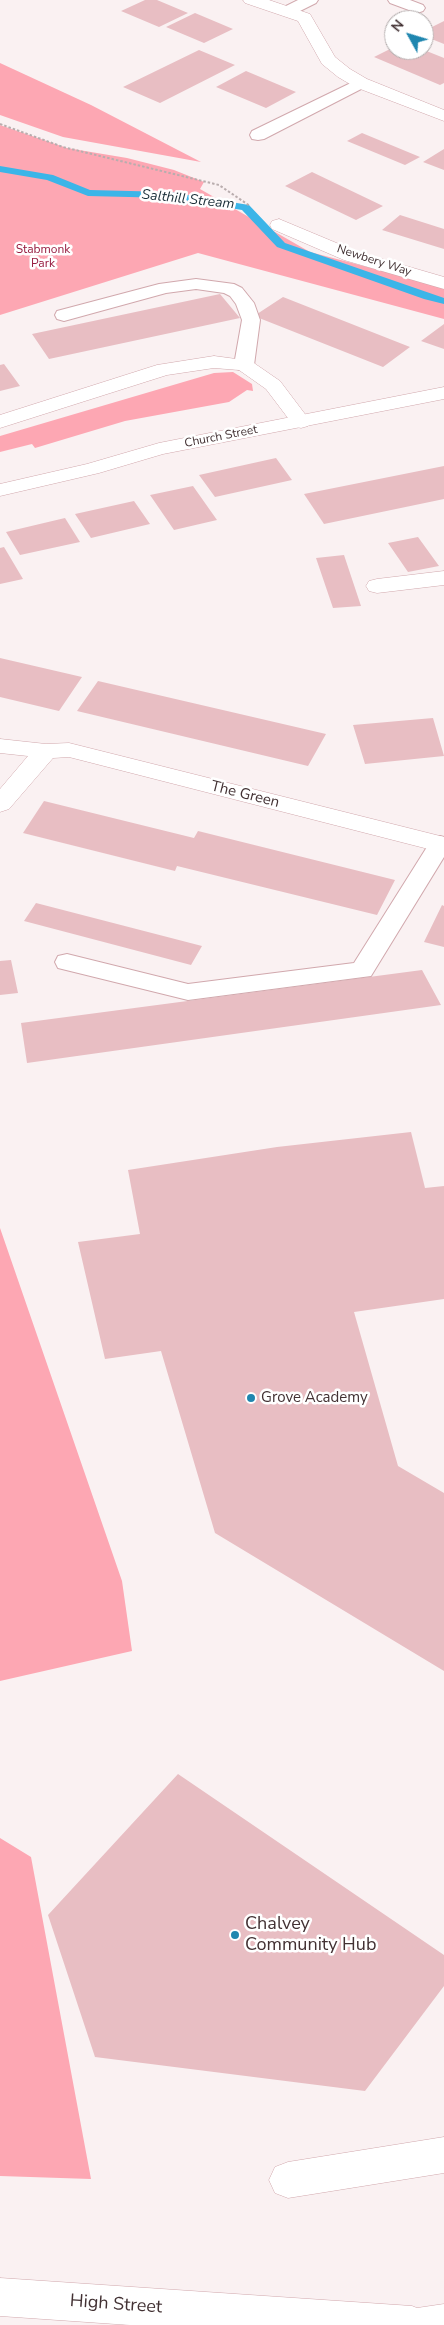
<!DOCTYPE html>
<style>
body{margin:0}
#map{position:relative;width:444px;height:2325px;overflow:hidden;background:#faf1f2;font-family:"Nunito Sans",sans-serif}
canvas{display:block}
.north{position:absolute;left:384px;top:10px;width:50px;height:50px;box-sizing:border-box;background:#fff;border:1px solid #b3adad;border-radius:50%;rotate:309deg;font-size:14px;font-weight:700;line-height:20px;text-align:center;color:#423133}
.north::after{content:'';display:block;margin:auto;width:18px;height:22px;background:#1f86af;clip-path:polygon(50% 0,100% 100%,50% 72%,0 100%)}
</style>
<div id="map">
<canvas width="444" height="2325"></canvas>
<div class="north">N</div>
</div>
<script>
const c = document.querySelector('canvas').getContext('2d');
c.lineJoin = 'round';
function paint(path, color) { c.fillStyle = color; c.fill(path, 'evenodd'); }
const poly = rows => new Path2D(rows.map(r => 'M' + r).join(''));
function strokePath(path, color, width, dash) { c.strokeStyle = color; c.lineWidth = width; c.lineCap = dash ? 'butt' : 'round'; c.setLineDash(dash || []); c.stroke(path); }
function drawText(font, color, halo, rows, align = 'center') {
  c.font = font + ' "Nunito Sans",sans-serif'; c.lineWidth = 5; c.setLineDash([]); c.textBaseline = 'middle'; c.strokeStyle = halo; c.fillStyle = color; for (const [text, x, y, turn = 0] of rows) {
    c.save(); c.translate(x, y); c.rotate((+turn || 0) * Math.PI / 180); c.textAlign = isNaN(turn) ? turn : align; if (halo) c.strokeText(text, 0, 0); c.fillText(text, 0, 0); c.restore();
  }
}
paint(poly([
 [0,63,91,105,201,162,63,137,0,115],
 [0,125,67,148,127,158,174,170,204,182,200,189,310,252,444,287,444,319,198,253,0,315],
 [233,372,252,384,253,391,247,390,229,402,125,421,35,448,32,444,0,452,0,436,214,373],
 [0,1228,122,1581,132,1651,0,1681],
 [0,1838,31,1857,91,2179,0,2176]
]), '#fda7b3');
paint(poly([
 [0,166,53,175,90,190,170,192,249,205,285,243,444,298,444,304,424,299,277,247,242,210,170,198,88,196,47,180,0,172,0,166]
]), '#3bb5e8');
paint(poly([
 [145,0,157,0,188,13,159,27,121,11],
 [195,13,233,29,204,43,166,27],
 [444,21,444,44,424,36,424,31],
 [394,47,394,50,424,50,444,58,444,83,440,85,374,57],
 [199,50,235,65,160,103,123,87],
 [246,71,296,92,266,108,216,87],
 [362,133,420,157,405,165,347,141],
 [444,149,444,170,423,162],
 [312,172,383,206,356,220,285,186],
 [400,215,444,229,444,249,382,230],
 [220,294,240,318,49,359,32,334],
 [283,297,410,347,383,367,254,316],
 [444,324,444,349,421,341],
 [4,364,20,386,0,391,0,365],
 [276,458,292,480,215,497,199,475],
 [444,466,444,499,324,524,304,494],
 [193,486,217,520,174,530,150,495],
 [134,501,150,524,91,538,75,514],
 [65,518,80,542,20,555,6,532],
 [418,537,439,566,408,572,388,543],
 [4,547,23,579,0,584,0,548],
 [344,555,361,606,333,608,316,558],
 [0,658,82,677,59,711,0,697],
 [98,681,326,734,308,766,77,711],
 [433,718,444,756,365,764,353,725],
 [44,801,194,838,198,831,395,880,377,915,177,866,175,871,23,833],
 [36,903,202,946,191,965,24,921],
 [442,905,444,906,444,947,424,942],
 [11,960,18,993,0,995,0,961],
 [422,970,441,1005,27,1063,21,1023],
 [411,1132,425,1188,444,1186,444,1299,354,1312,398,1466,444,1493,444,1671,215,1533,161,1351,105,1359,78,1242,140,1234,128,1170,277,1147],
 [178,1774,444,1955,444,1986,365,2091,95,2057,48,1915]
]), '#e8bec3');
const lane = poly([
 [298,0,318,0,316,3,294,14,282,14,280,11,282,8,298,0],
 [388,0,410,0,423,5,425,8,423,11,417,13,390,3,388,0],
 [361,78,367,80,369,83,367,86,264,139,258,140,252,139,250,135,252,131,361,78],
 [196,279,234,284,242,288,254,303,260,320,254,365,251,369,244,371,237,369,234,365,242,320,236,304,230,296,224,293,196,289,166,293,64,321,57,319,55,315,57,311,159,284,196,279],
 [440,836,444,837,444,857,371,976,188,1000,58,968,55,962,58,956,67,954,188,984,354,963,432,839,440,836]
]);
const street = poly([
 [243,0,269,0,310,14,335,57,350,69,367,79,444,110,444,121,355,87,338,77,322,64,298,21,245,3,243,0],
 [279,219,358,252,444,277,444,289,344,260,272,229,270,225,272,221,279,219],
 [214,356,251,361,280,381,311,422,308,426,301,428,294,426,266,389,239,370,214,368,167,375,0,428,0,415,157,365,214,356],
 [444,571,444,585,377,593,369,591,366,586,369,581,377,579,444,571],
 [0,739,46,744,69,743,444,837,444,853,69,757,53,758,9,809,0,812,0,789,28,756,0,753,0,739],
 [444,2137,444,2173,288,2198,275,2193,269,2180,275,2167,288,2162,444,2137],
 [0,2278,412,2306,417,2308,444,2304,444,2325,130,2325,0,2316,0,2278]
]);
const secondary = poly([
 [444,387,444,399,163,454,99,473,0,496,0,484,87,464,159,443,444,387]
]);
strokePath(lane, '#d1a8ad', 2);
strokePath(street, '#d1a8ad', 1);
strokePath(secondary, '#d1a8ad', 1);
strokePath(poly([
 [0,124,63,147,219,185,250,206]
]), '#b9adae', 2, [2.5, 2]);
paint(lane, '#fff');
paint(street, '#fff');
paint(secondary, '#fff');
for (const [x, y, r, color] of [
 [251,1398,5,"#1f86af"],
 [235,1935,5,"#1f86af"]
]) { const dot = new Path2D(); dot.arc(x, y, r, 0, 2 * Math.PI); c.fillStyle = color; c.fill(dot); strokePath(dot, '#fff', 2); }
drawText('12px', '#971c40', '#fff', [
 ["Stabmonk",43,250],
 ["Park",43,264]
]);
drawText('12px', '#423133', '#fff', [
 ["Newbery Way",374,261,18],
 ["Church Street",221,437,-11]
]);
drawText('italic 14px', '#1c303a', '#fff', [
 ["Salthill Stream",188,200,6]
]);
drawText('15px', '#423133', '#fff', [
 ["The Green",245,795,14]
]);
drawText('15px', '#423133', '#fff', [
 ["Grove Academy",261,1398]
], 'left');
drawText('18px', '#423133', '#fff', [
 ["Chalvey",245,1925],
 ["Community Hub",245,1946]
], 'left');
drawText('18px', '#423133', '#fff', [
 ["High Street",116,2305,4]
]);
</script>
